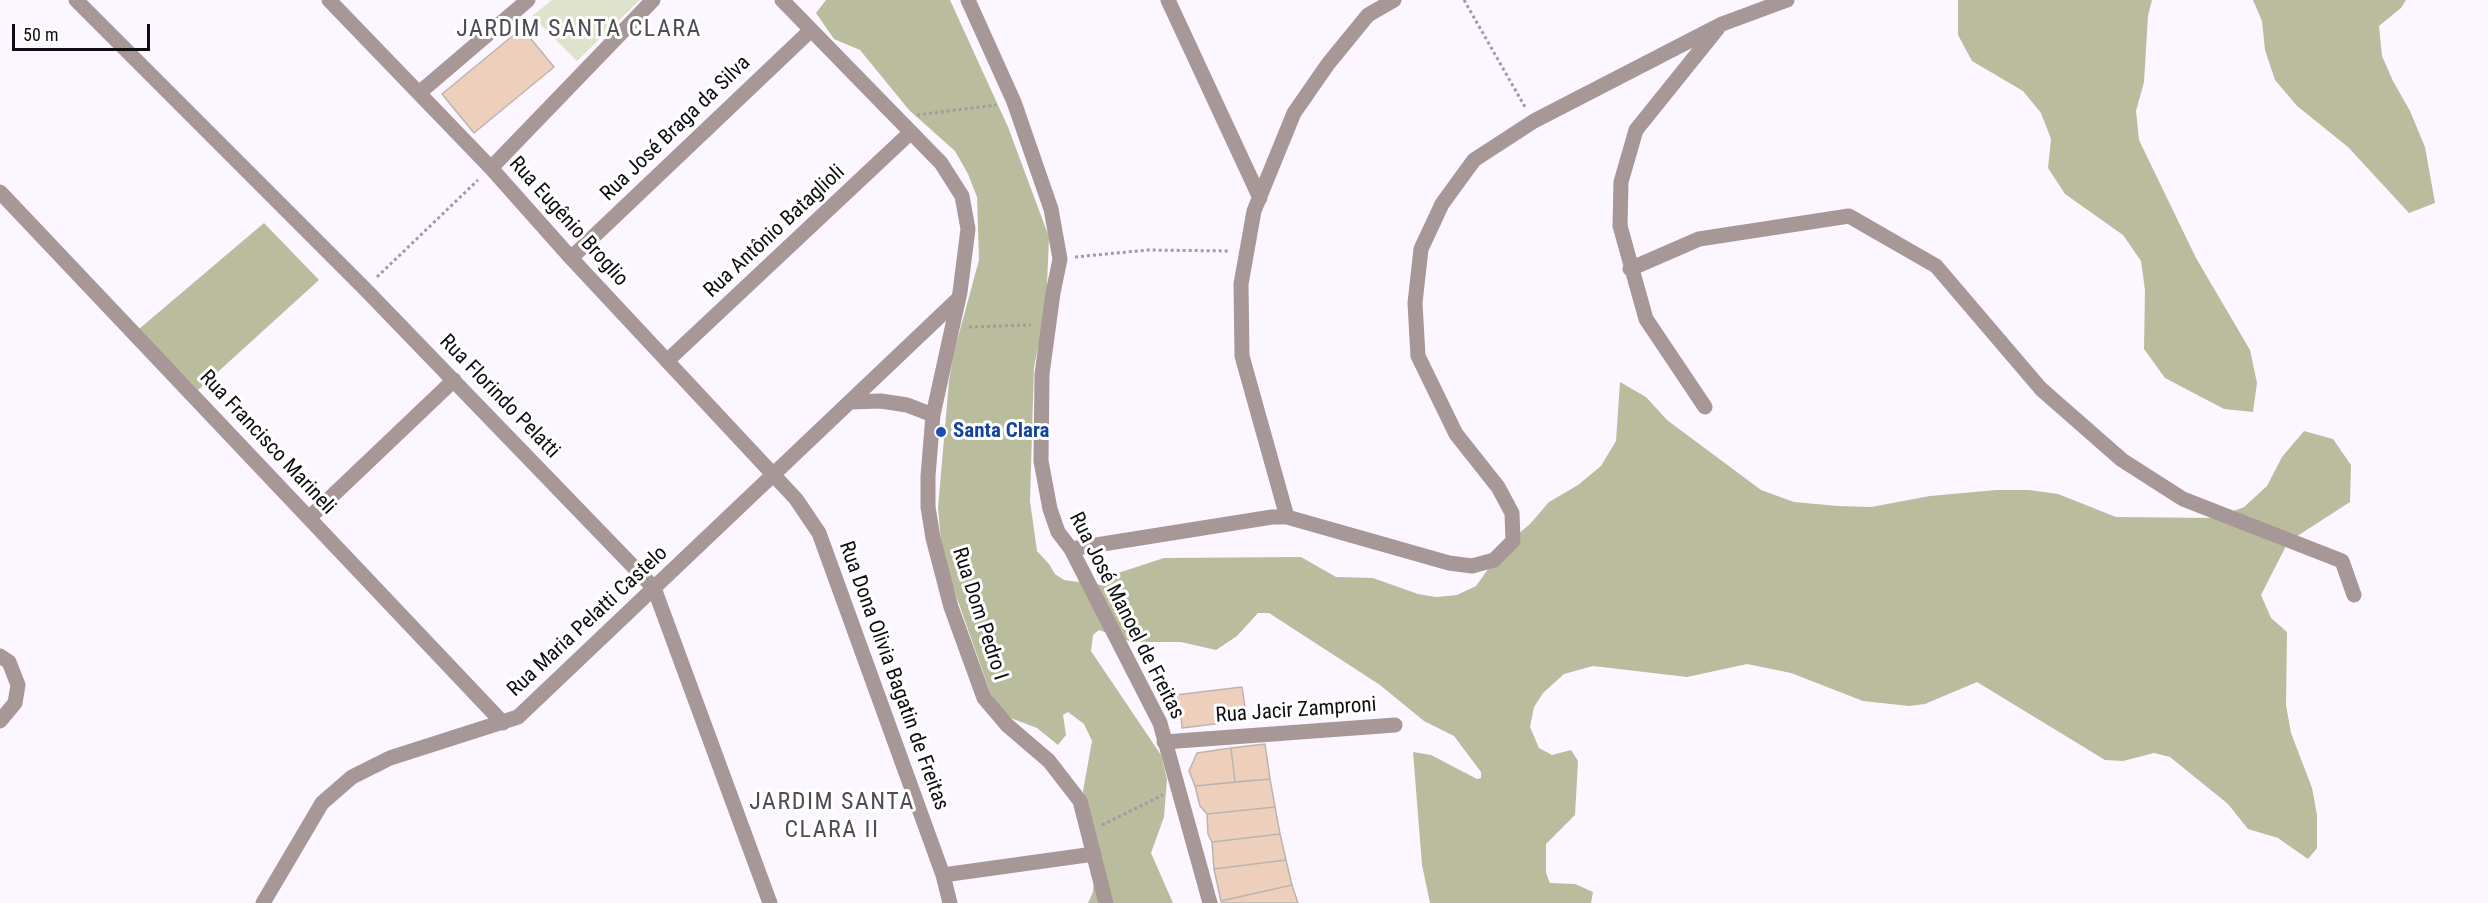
<!DOCTYPE html>
<meta charset="utf-8">
<style>
body{margin:0}
#map{position:relative;width:2488px;height:903px;overflow:hidden;background:#fbf6ff;font-family:"Roboto Condensed",sans-serif}
canvas{display:block}
.scale{position:absolute;left:12px;top:24px;width:138px;height:27px;box-sizing:border-box;border:3px solid #0e0d10;border-top:0;padding-left:8px;font-size:18px;line-height:21px;white-space:nowrap;color:#0e0d10;-webkit-text-stroke:4px #fff;paint-order:stroke}
</style>
<div id="map">
<canvas width="2488" height="903"></canvas>
<div class="scale">50 m</div>
</div>
<script>
const c = document.querySelector('canvas').getContext('2d');
c.lineJoin = 'round';
function paint(path, color) { c.fillStyle = color; c.fill(path, 'evenodd'); }
const poly = rows => new Path2D(rows.map(r => 'M' + r).join(''));
function strokePath(path, color, width, dash) { c.strokeStyle = color; c.lineWidth = width; c.lineCap = dash ? 'butt' : 'round'; c.setLineDash(dash || []); c.stroke(path); }
function drawText(font, color, halo, rows, align = 'center') {
  c.font = font + ' "Roboto Condensed",sans-serif'; c.lineWidth = 6; c.setLineDash([]); c.textBaseline = 'middle'; c.strokeStyle = halo; c.fillStyle = color; for (const [text, x, y, turn = 0] of rows) {
    c.save(); c.translate(x, y); c.rotate((+turn || 0) * Math.PI / 180); c.textAlign = isNaN(turn) ? turn : align; if (halo) c.strokeText(text, 0, 0); c.fillText(text, 0, 0); c.restore();
  }
}
paint(poly([
 [552,0,640,0,577,61,532,16]
]), '#e0e3cc');
paint(poly([
 [826,0,950,0,1008,127,1049,237,1046,309,1034,367,1030,501,1037,551,1049,564,1055,574,1064,580,1101,585,1118,573,1164,558,1301,557,1336,577,1373,578,1418,594,1436,597,1457,595,1476,586,1507,543,1530,524,1549,502,1578,485,1601,466,1616,441,1620,382,1646,397,1667,420,1761,490,1794,502,1838,506,1871,507,1930,496,1996,490,2029,490,2058,494,2116,517,2215,518,2244,507,2267,486,2282,457,2304,431,2333,439,2351,465,2350,502,2288,542,2261,595,2271,618,2287,632,2286,705,2291,733,2312,788,2317,815,2317,848,2308,859,2278,838,2248,829,2228,804,2170,757,2154,753,2123,761,2105,760,1977,682,1925,704,1909,706,1863,701,1791,673,1747,664,1687,677,1593,666,1564,674,1543,693,1534,707,1530,727,1539,748,1552,755,1571,750,1578,761,1575,815,1546,844,1546,873,1550,883,1575,884,1593,892,1591,903,1430,903,1422,865,1413,752,1431,755,1477,779,1481,778,1481,772,1454,736,1424,721,1380,685,1269,613,1258,613,1237,636,1216,650,1181,642,1132,642,1099,630,1093,635,1091,651,1161,755,1167,779,1164,817,1151,853,1173,903,1088,903,1093,892,1096,852,1083,791,1092,741,1084,724,1068,712,1063,715,1066,735,1058,745,1037,728,1008,717,991,695,953,587,941,542,938,508,949,381,954,352,979,260,977,197,968,174,955,151,909,110,860,50,834,39,816,13],
 [1958,0,2152,0,2148,16,2144,82,2136,111,2139,140,2196,258,2250,350,2257,383,2253,412,2224,409,2165,378,2144,349,2145,290,2141,261,2123,235,2065,194,2048,168,2051,139,2041,113,2023,91,1972,61,1958,35],
 [2253,0,2406,0,2401,8,2379,26,2382,56,2393,81,2410,111,2425,147,2435,203,2409,213,2348,147,2297,106,2275,80,2265,50,2262,21],
 [264,223,319,280,198,390,139,329]
]), '#b9bd9d');
const building = poly([
 [522,28,554,67,474,133,442,94,522,28],
 [1242,687,1247,720,1182,728,1181,715,1170,717,1167,696,1242,687],
 [1265,744,1270,779,1235,782,1231,748,1265,744],
 [1231,748,1235,782,1195,786,1189,771,1197,753,1231,748],
 [1270,779,1275,807,1207,814,1200,806,1195,786,1270,779],
 [1275,807,1280,834,1212,842,1208,834,1207,814,1275,807],
 [1280,834,1286,860,1214,869,1212,842,1280,834],
 [1286,860,1292,885,1221,901,1214,869,1286,860],
 [1292,885,1298,903,1222,903,1221,901,1292,885]
]);
paint(building, '#edcfbb');
strokePath(building, '#bdb4ae', 1.5);
strokePath(poly([
 [1464,0,1525,107],
 [917,115,996,105],
 [1075,257,1148,250,1230,251],
 [377,277,478,180],
 [969,327,1031,325],
 [1102,825,1163,795]
]), '#9f9ca2', 3, [3, 3]);
strokePath(poly([
 [76,0,365,289,654,588,770,903],
 [329,0,491,168,571,258,796,499,819,533,943,875,950,903],
 [782,0,941,163,962,196,968,229,960,292,933,415,928,476,928,507,933,538,951,607,984,698,1007,725,1049,761,1080,801,1106,903],
 [968,0,1014,102,1051,209,1060,259,1053,293,1042,374,1041,461,1050,509,1058,532,1071,549,1160,723,1210,903],
 [1168,0,1260,198],
 [419,93,528,0],
 [491,168,653,0],
 [0,192,503,723],
 [571,258,811,30],
 [1630,269,1699,239,1849,216,1936,266,2041,389,2122,460,2183,499,2342,561,2354,595],
 [667,361,911,132],
 [850,402,881,401,907,405,933,415],
 [1705,407,1646,319,1620,226,1621,182,1636,130,1718,28],
 [1287,517,1242,356,1241,284,1254,211,1294,113,1328,64,1368,15,1394,0],
 [309,518,454,380],
 [1071,549,1272,517,1287,517,1449,563,1472,566,1494,560,1513,541,1512,513,1498,487,1456,434,1418,356,1415,303,1421,249,1442,204,1474,160,1534,121,1722,24,1787,0],
 [0,656,9,662,18,685,15,703,0,721],
 [1164,742,1395,725],
 [943,875,1094,854],
 [263,903,322,803,352,777,390,758,518,717,958,299]
]), '#a79796', 15);
for (const [x, y, r, color] of [
 [941,432,6,"#1a4fb4"]
]) { const dot = new Path2D(); dot.arc(x, y, r, 0, 2 * Math.PI); c.fillStyle = color; c.fill(dot); strokePath(dot, '#fff', 2); }
drawText('21px', '#0e0d10', '#fff', [
 ["Rua José Braga da Silva",676,129,-44],
 ["Rua Eugênio Broglio",568,222,48],
 ["Rua Antônio Bataglioli",775,232,-43],
 ["Rua Florindo Pelatti",499,397,46],
 ["Rua Francisco Marineli",267,443,47],
 ["Rua Dom Pedro I",979,614,72],
 ["Rua José Manoel de Freitas",1126,616,63],
 ["Rua Maria Pelatti Castelo",588,622,-43],
 ["Rua Dona Olivia Bagatin de Freitas",893,676,70],
 ["Rua Jacir Zamproni",1296,711,-4]
]);
drawText('bold 21px', '#164399', '#fff', [
 ["Santa Clara",953,432]
], 'left');
c.letterSpacing = '1.5px';
drawText('24px', '#4f4c53', '#fff', [
 ["JARDIM SANTA CLARA",579,30],
 ["JARDIM SANTA",832,803],
 ["CLARA II",832,831]
]);
c.letterSpacing = '0px';
</script>
